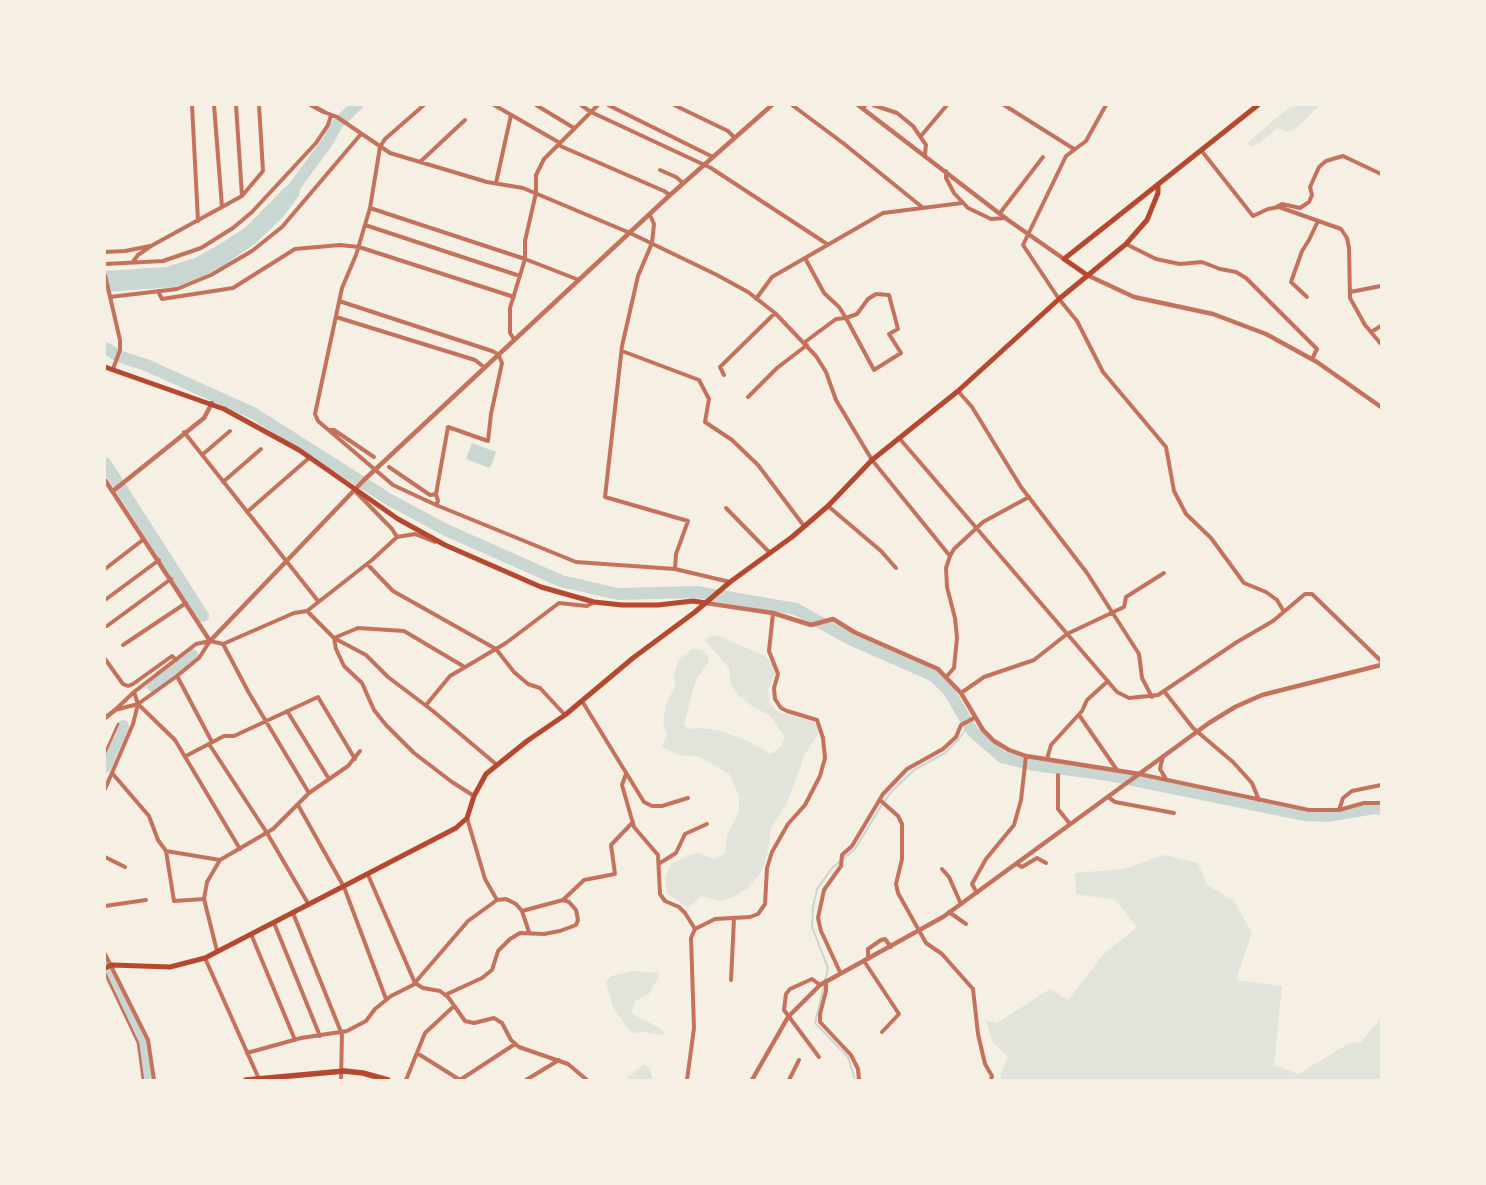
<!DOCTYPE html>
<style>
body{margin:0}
#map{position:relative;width:1486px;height:1185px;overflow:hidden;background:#f6efe4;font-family:"Crimson Pro",serif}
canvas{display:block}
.frame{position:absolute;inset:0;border:106px solid #f6efe4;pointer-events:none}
</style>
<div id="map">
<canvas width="1486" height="1185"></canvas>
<div class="frame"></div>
</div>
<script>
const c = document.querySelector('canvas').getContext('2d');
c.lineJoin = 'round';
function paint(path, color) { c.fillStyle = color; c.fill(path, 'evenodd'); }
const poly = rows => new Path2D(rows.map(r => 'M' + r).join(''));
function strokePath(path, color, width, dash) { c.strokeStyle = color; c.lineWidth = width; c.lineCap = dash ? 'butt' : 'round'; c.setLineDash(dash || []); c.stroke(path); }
paint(poly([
 [1292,105,1320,105,1299,126,1288,132,1277,128,1259,144,1251,146,1247,143],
 [717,635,765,656,772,663,775,674,768,690,770,703,778,712,812,721,817,725,818,734,805,754,787,803,771,828,768,852,762,871,748,888,733,897,720,901,701,896,688,908,667,893,665,878,671,864,684,857,698,853,714,859,725,853,727,835,739,812,739,796,729,774,700,757,679,755,662,747,667,735,663,723,666,705,675,686,674,674,679,659,692,649,702,650,709,657,709,662,697,678,693,690,684,724,688,729,701,728,722,731,750,742,771,754,781,746,785,737,769,715,753,707,739,696,731,685,729,668,705,641,708,637],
 [1164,855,1198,863,1207,885,1234,901,1252,933,1236,980,1282,986,1274,1065,1298,1074,1348,1044,1361,1042,1381,1018,1381,1080,1002,1080,1000,1075,1008,1057,993,1043,986,1020,997,1023,1050,989,1068,1000,1104,954,1137,927,1115,900,1076,894,1075,873,1124,869],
 [633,971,659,973,659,977,649,994,635,1001,631,1013,659,1028,664,1032,663,1035,645,1032,631,1033,613,1007,606,981,611,976],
 [644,1064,649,1067,653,1080,625,1080]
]), '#e2e4dc');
paint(poly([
 [303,173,299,196,283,217,256,243,224,265,204,276,175,287,105,292,105,271,166,267,195,258,220,244,246,227,281,191],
 [472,443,496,452,490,468,466,459]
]), '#c9d6d2');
strokePath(poly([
 [855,1080,848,1057,815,1023,828,968,812,927,813,907,817,889,832,868,855,849,881,806,892,791,914,770,945,753,958,740,968,726]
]), '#c9d6d2', 2);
strokePath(poly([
 [292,190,328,141,337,124,357,105],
 [105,348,121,357,146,365,253,413,390,500,446,530,561,581,618,594,697,592,796,609,848,638,934,676,949,691,973,732,1002,757,1034,765,1109,775,1305,815,1326,816,1375,808,1381,809],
 [105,463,203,616],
 [153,686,192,655],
 [105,767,123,726],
 [105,965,143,1040,149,1080]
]), '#c9d6d2', 12);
strokePath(poly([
 [105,753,118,724],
 [105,973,138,1043,143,1080]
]), '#c5725c', 2.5);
strokePath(poly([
 [192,105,198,221],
 [214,105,222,207],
 [424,105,385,139,380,147,370,208,356,255,342,288,315,414,318,421,393,485,436,505,438,501,436,494],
 [494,105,560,143],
 [536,105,574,128],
 [581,105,591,112,711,168,827,244],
 [608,105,713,157],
 [674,105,728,131,735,138],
 [792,105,843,143,922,207],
 [873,105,897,113,913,126,926,145,925,154],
 [1004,105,1074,149],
 [1106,105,1086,141,1066,156,1023,245,1059,299,1077,321,1103,372,1166,447,1174,491,1186,514,1211,538,1244,583,1266,592,1277,600,1283,610],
 [862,108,866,105],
 [324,112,337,117,390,153,487,182,523,188,630,233,717,275,748,292,775,313,816,356,826,372,836,400,872,460,950,556],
 [921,136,947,105],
 [558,145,664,191,670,195],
 [1201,150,1253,216,1268,209,1279,207,1341,229,1347,238,1349,248,1350,298,1365,325,1381,344],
 [420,162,465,120],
 [660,170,676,177,683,183],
 [946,171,946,178,954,193,968,208,991,219,1006,218],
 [496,183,511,115],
 [242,196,263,171,259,105],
 [1276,207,1282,204,1300,208,1309,202,1312,195,1310,187,1319,167,1326,161,1343,156,1381,174],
 [370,208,525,259,579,280],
 [1000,213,1043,157],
 [650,215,654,224,652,243,638,276,622,346,605,497,688,521,676,554,675,569],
 [365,225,520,276],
 [1126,244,1156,259,1180,264,1202,262,1220,269,1236,272,1246,278,1317,349,1312,359],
 [105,252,125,251,150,246],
 [132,263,138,255,151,246,242,196,236,105],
 [105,264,163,261,201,248,233,228,252,212,316,143,328,125,331,115],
 [105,275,120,340,120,350,113,369],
 [158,291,162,299,233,288,295,249,340,245,359,247,514,297],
 [1350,292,1381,286],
 [110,297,177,289,211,275,252,251,282,227,361,134],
 [1307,297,1291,282,1302,251,1309,240,1318,221],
 [756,299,772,277,883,213,962,203],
 [339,301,492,351,498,354,502,363,491,414,488,441,448,427,436,494,430,495,389,467],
 [336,317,475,360,484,367],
 [1371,332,1381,326],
 [514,339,510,333,510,308,525,259,525,241,536,193,536,175,544,159,598,105],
 [805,342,836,319,846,318,857,314,868,299,876,294,889,295,898,329,889,334,901,353,874,370,846,318,839,307,824,293,805,258],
 [622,351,699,380,709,399,705,422,732,440,758,465,804,526],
 [724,375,720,367,775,313],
 [958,391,972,407,1021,487,1087,573,1139,654,1142,678,1152,697],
 [748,397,777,368,807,345],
 [330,430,334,430,374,457],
 [184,432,318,601],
 [900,439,1117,692,1129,698,1158,695,1237,642,1273,621,1305,594,1312,594,1381,661],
 [202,455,230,431],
 [223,482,261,449],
 [356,492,392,529,397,537],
 [436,505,576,562,675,569,730,582],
 [828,506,881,551,896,568],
 [726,508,770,553],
 [247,512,309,458],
 [367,564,393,591,496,649,514,672,528,684,540,688,565,715],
 [105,569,144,539],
 [105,600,159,560],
 [307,611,372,560,397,537,415,534,435,542],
 [107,626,171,579],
 [334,638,336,649,344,666,362,683,374,710,386,725,414,753,452,782,474,796],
 [334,638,358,628,404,631,463,666],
 [223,644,249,693,309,793],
 [123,645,186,603],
 [105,659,123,684,128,686,133,684,172,656,176,660],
 [177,676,212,742],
 [947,676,954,668,957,638,955,618,947,587,946,568,950,556,954,549,983,522,1029,497],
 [1164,691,1193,728,1233,762,1252,783,1259,800],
 [134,692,138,704,175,740,240,849],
 [961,693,984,677,1034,660,1067,634,1124,607,1126,597,1164,573],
 [582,701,644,802,652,806,662,806,688,798],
 [426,705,450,676,506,643,559,603,587,606,594,602],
 [115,710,138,704,177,676,199,658,210,641],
 [114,711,134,692,196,644,210,641,223,644,294,613,307,611,334,638,366,655,388,677,433,711,497,765],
 [287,711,329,779],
 [1079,715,1117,770],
 [209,744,267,833,309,905],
 [186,756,224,736,234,736,318,697,355,759],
 [1163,756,1160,769,1166,779],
 [1047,759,1051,745,1082,711,1087,700,1108,681],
 [112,773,149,816,158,840,166,851,220,860],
 [626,774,622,785,634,827,658,855,660,894,665,901,679,907,685,913,695,929],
 [1139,774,1309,810,1339,810,1364,803,1381,803],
 [1058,775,1058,809,1070,824],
 [105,789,133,724,138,704],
 [1108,797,1115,802,1174,813],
 [880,800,898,816,902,824,902,859,896,884,898,893,926,943,942,954,973,989,978,1034,985,1064,992,1076,991,1080],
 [298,805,344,887,386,999],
 [1339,810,1343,798,1352,791,1381,785],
 [467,818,485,879,497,900],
 [166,851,174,901,204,899],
 [105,857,125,867],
 [660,863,676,853,685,834,707,824],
 [1017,864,1022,867,1037,858,1046,863],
 [942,869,949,877,961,904],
 [368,875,415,983,423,988,440,991,448,997,465,1021,474,1023,494,1018,502,1023,511,1040,519,1047,568,1064,587,1080],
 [977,893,972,884,986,859,1014,825,1021,800,1026,756],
 [563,900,584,880,615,874,611,845,633,822],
 [105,906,146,900],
 [949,912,966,924],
 [293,913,341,1032],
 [274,923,320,1036],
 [251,934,295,1040],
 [217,951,204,899,207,882,220,860,273,829,309,793,348,766,360,751],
 [105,954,148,1040,154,1080],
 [205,958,259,1079],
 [868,959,868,949,881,940,885,939,891,947],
 [864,961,899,1014,882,1032],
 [840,972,821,931,818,918,824,890,841,866,842,855,852,846,883,794,907,769,943,749,956,737,961,725,974,718],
 [731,980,734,918],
 [826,981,826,991,820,1014,820,1022,851,1055,858,1069,859,1080],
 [445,995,482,978,492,970,498,951,510,939,520,933,544,934,560,931,576,925,578,920,576,910,569,902,563,900,522,911],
 [247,1053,301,1038,347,1031,366,1021,375,1009,391,996,413,985,468,921,497,900,506,899,516,904,522,911,529,932],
 [417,1053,460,1080,515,1044],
 [819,1057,784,1010,786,994,790,989,812,979,820,985],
 [341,1080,342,1032],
 [406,1080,425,1033,454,1006],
 [526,1080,559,1060],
 [687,1080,694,1028,691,938,695,929,715,919,750,917,758,914,765,904,767,868,772,852,788,824,805,805,820,776,825,758,823,738,817,720,787,711,781,708,775,699,774,688,778,674,769,651,773,613],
 [789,1080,799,1060]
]), '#c5725c', 4);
strokePath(poly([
 [311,105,324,112],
 [858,105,1008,220,1064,259],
 [1087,275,1134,297,1213,314,1266,334,1317,362,1381,407],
 [105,480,210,641,364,480,670,195,772,105],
 [113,491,204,418,212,403],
 [706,603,773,613,811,625,833,619,854,632,938,669,961,693,983,730,994,741,1009,750,1026,756,1139,774],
 [105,718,114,711],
 [752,1080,788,1017,820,985,943,917,1209,723,1235,707,1262,695,1381,665]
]), '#c5725c', 4.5);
strokePath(poly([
 [1087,275,1064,259,1258,105],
 [105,367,224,409,299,450,398,519,445,545,541,587,594,602,622,605,658,605,693,601,706,603],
 [105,968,112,965,170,967,205,958,456,828,467,818,474,796,486,774,527,741,565,715,633,658,695,612,730,582,792,537,828,506,872,460,958,391,1059,299,1126,244,1147,220,1158,193,1158,184]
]), '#b5482f', 5);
strokePath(poly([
 [246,1080,344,1071,363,1073,388,1080]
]), '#b5482f', 5.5);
</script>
